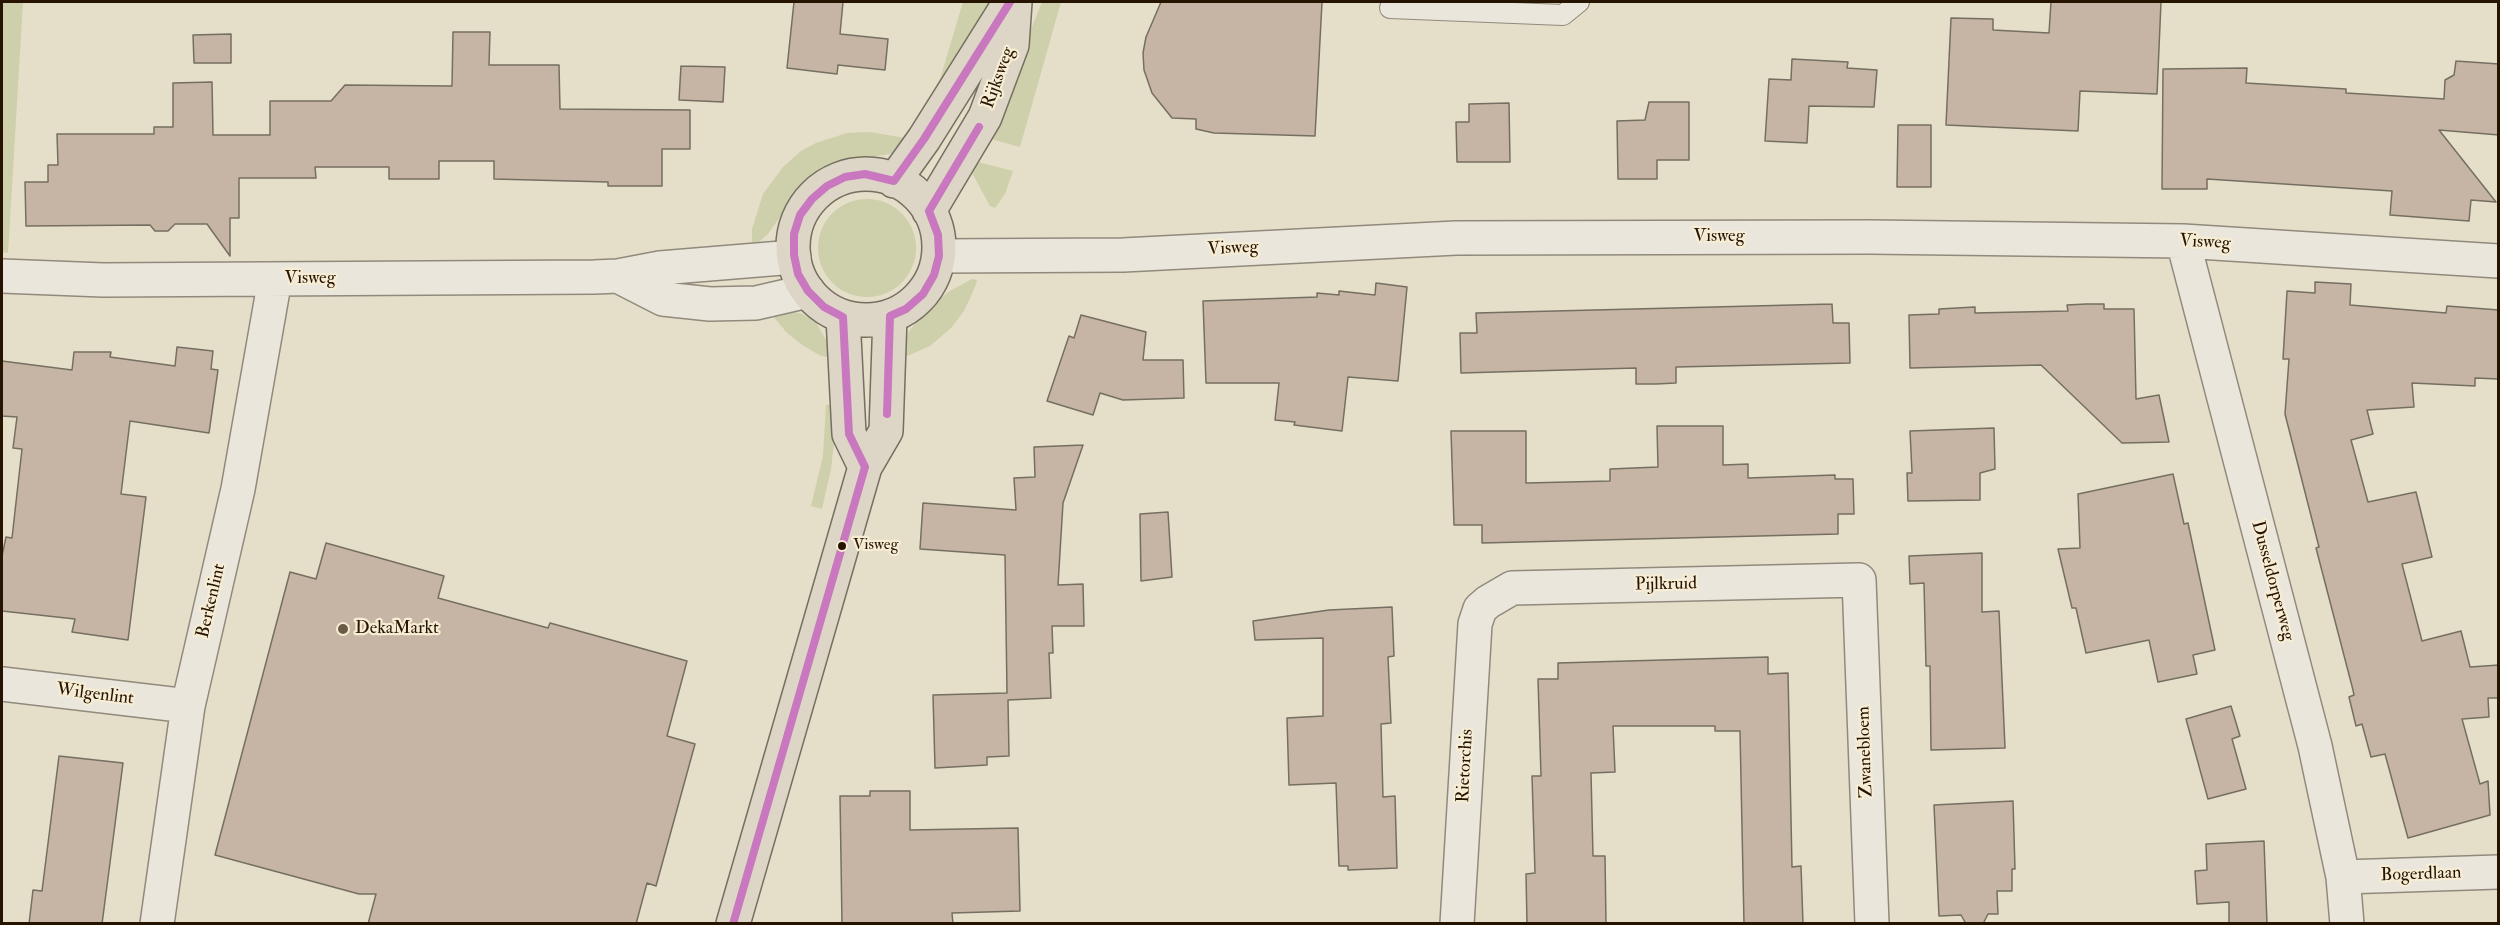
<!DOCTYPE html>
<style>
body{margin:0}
#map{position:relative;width:2500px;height:925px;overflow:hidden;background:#e5dec9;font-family:"IM FELL Double Pica",serif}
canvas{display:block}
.frame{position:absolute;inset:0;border:3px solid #271400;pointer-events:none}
</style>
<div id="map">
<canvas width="2500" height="925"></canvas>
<div class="frame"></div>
</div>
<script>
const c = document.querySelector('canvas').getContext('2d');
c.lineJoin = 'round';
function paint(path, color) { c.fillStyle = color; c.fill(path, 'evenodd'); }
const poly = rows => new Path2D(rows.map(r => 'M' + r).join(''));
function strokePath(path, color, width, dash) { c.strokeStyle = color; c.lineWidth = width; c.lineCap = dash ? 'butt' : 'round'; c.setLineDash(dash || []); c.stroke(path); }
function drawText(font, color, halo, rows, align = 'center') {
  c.font = font + ' "IM FELL Double Pica",serif'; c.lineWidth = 4.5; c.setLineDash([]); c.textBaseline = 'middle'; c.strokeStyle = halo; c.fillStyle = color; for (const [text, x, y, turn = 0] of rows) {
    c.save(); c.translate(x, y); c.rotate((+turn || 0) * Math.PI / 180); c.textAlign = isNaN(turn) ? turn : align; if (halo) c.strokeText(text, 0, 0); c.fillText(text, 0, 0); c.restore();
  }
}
paint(poly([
 [2,2,23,2,8,253,2,252],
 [963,2,989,2,983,21,930,102,940,79],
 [1042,2,1061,2,1020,147,987,138],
 [869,132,906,138,903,147,890,154,842,162,819,173,796,194,768,234,755,245,752,245,752,229,763,194,783,167,801,151,816,143,847,133],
 [974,161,1013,171,1005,194,995,208,990,206,970,169],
 '818 248a49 49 0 1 1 98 0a49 49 0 1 1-98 0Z',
 [972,279,977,280,975,287,964,311,951,328,930,346,905,357,899,355,907,334,917,321,948,292],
 [789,311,803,314,817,324,828,343,830,358,819,355,801,344,787,333,772,315],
 [826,405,835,405,836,425,831,469,822,509,811,506,823,456]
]), '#cdd0ab');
const building = poly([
 [794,2,843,2,840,34,888,39,885,70,838,65,837,74,787,68,794,2],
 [1161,2,1322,2,1315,136,1214,133,1196,129,1196,119,1172,118,1152,93,1144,70,1143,53,1146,37,1161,2],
 [2051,2,2161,2,2157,94,2080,91,2078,131,1946,125,1951,18,1993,19,1993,30,2049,33,2051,2],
 [453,32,490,32,489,65,559,65,560,109,690,110,690,149,662,149,662,186,608,186,608,182,494,179,494,161,439,161,439,179,389,179,389,167,315,167,316,178,239,178,239,218,230,218,230,256,207,224,175,224,168,231,155,231,150,225,26,226,25,182,48,182,48,165,58,165,57,134,154,134,154,127,173,127,173,83,212,82,213,135,270,135,270,101,331,101,345,85,452,86,453,32],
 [231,34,231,63,194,63,193,35,231,34],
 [1792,59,1848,62,1847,68,1877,70,1874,107,1809,106,1807,143,1765,141,1769,79,1791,80,1792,59],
 [2456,61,2499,64,2499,135,2439,130,2496,202,2471,200,2469,221,2390,215,2392,191,2207,179,2207,189,2162,189,2163,69,2247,68,2246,83,2346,89,2346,93,2444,99,2445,80,2454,75,2456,61],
 [681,66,725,67,723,102,679,100,681,66],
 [1649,102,1689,102,1689,160,1657,160,1657,179,1618,179,1617,121,1645,120,1649,102],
 [1509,103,1510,162,1457,162,1456,122,1469,122,1469,104,1509,103],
 [1898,125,1931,125,1931,187,1897,187,1898,125],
 [2315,282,2351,284,2350,305,2446,313,2447,306,2499,310,2499,379,2475,378,2475,386,2412,383,2414,407,2367,410,2373,434,2351,440,2368,502,2416,492,2432,557,2402,564,2422,641,2461,631,2470,667,2499,665,2499,698,2488,698,2489,717,2462,719,2480,784,2488,781,2490,815,2408,838,2385,754,2371,757,2362,724,2356,726,2349,697,2354,695,2353,690,2316,548,2319,547,2285,414,2289,359,2283,359,2287,291,2315,293,2315,282],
 [1376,283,1407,287,1398,381,1348,377,1342,431,1294,425,1295,422,1275,420,1279,383,1206,383,1203,301,1317,297,1317,293,1339,295,1339,291,1375,295,1376,283],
 [1832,304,1833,323,1849,323,1850,363,1676,367,1676,383,1656,384,1636,384,1636,368,1461,373,1460,333,1477,333,1476,313,1832,304],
 [2086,304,2104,304,2104,309,2134,309,2136,399,2159,395,2169,442,2122,443,2041,365,1910,368,1909,315,1939,314,1939,309,1975,307,1975,313,2068,311,2067,305,2086,304],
 [1081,315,1146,332,1143,360,1183,360,1184,398,1123,400,1100,393,1093,415,1047,401,1069,336,1074,338,1081,315],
 [177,347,213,351,211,369,218,370,209,433,130,421,121,494,146,497,128,640,72,632,75,619,2,611,2,556,6,537,12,538,22,449,13,448,17,417,2,416,2,361,72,370,74,352,111,352,110,357,175,366,177,347],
 [1657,426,1723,426,1723,465,1748,464,1748,478,1835,475,1835,479,1853,479,1854,514,1838,514,1838,534,1482,543,1482,525,1454,525,1451,431,1526,431,1526,483,1610,481,1610,469,1658,467,1657,426],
 [1994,428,1995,469,1980,473,1980,500,1908,501,1907,473,1912,473,1910,431,1994,428],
 [1083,445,1063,503,1058,585,1083,584,1084,626,1052,626,1053,653,1049,653,1051,698,1008,700,1009,756,987,757,987,765,935,768,933,695,1007,693,1005,555,920,549,923,503,1016,510,1014,478,1035,477,1034,447,1083,445],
 [2173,474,2184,524,2188,523,2215,650,2193,655,2197,674,2158,682,2149,640,2086,653,2076,608,2072,608,2058,549,2080,548,2078,494,2173,474],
 [1168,512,1172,577,1141,581,1140,514,1168,512],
 [326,543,444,576,438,598,548,628,550,623,687,661,667,736,695,744,656,886,647,883,636,924,368,924,376,894,359,894,215,855,290,572,316,579,326,543],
 [1982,553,1982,612,1999,611,2005,748,1931,750,1930,666,1926,666,1924,583,1910,584,1909,556,1982,553],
 [1392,607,1394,656,1388,657,1391,723,1381,724,1383,797,1395,796,1397,868,1348,870,1348,866,1339,866,1336,783,1289,785,1287,718,1323,716,1323,638,1255,640,1253,621,1329,610,1392,607],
 [1768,657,1768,674,1788,673,1792,867,1801,866,1803,924,1744,924,1740,731,1715,731,1715,726,1613,726,1615,772,1591,773,1593,856,1605,856,1606,924,1527,924,1526,874,1535,873,1532,776,1541,776,1538,679,1558,679,1558,663,1768,657],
 [2231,706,2240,736,2232,739,2246,789,2208,799,2186,719,2231,706],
 [59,756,123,763,102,924,29,924,33,890,42,891,59,756],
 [870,791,910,791,910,830,1018,828,1020,911,952,913,953,924,842,924,840,796,870,796,870,791],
 [2013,801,2015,869,2012,869,2012,891,1997,891,1998,914,1988,914,1983,924,1966,924,1961,915,1939,916,1934,805,2013,801],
 [2264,841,2267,924,2229,924,2229,902,2197,904,2195,871,2207,870,2206,844,2264,841]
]);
paint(building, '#c6b5a4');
strokePath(building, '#756f62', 1.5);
const service = poly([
 [1390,8,1563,15,1579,2]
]);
const minor = poly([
 [2183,241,2315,746,2343,877,2347,924],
 [939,256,1123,255,1456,238,1870,237,2183,241,2498,261],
 [2,276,103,280,594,277,618,276,660,268,794,257],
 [618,276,663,299,710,304,756,303,808,291],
 [2,684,188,706],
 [2343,877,2498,872],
 [157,924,188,706,238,489,275,279],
 [1457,924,1475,624,1480,609,1488,602,1512,588,1859,580,1872,924]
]);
const primary = poly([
 '793 247a73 73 0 1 1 146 0a73 73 0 1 1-146 0Z',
 [894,181,924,139,1010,2],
 [929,211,985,117,1012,45,1015,2],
 [843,317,849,434,865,467],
 [733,924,865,467,886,431,890,316]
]);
strokePath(service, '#918a7c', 22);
strokePath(minor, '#918a7c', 36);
strokePath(primary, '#756f62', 36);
strokePath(service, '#eae6dc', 20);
strokePath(minor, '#eae6dc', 33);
strokePath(primary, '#ddd6c6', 33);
strokePath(poly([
 [887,414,890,316,906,309,923,294,934,275,939,256,938,235,929,211,979,127],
 [733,924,865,467,849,434,843,317,824,307,808,291,798,274,794,255,794,234,800,215,812,199,827,186,845,177,865,174,894,181,924,139,1010,2]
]), '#c978bf', 8);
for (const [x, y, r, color] of [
 [842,546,5,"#271400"],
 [343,629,6,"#6a5b46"]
]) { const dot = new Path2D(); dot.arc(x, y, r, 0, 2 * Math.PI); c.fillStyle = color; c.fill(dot); strokePath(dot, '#f6edd4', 2); }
drawText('16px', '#271400', '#f6edd4', [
 ["Visweg",853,546]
], 'left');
drawText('18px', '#271400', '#f6edd4', [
 ["Rijksweg",999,78,-70],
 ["Visweg",1719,237],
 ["Visweg",2205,243,3],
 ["Visweg",1233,249,-3],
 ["Visweg",310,279],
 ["Dusseldorperweg",2272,581,75],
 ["Pijlkruid",1666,585,-1],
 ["Berkenlint",212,601,-77],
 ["Wilgenlint",95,695,7],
 ["Zwanebloem",1866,752,-92],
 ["Rietorchis",1466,766,-87],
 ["Bogerdlaan",2421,875,-2]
]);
drawText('18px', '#271400', '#f6edd4', [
 ["DekaMarkt",355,629]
], 'left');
</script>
